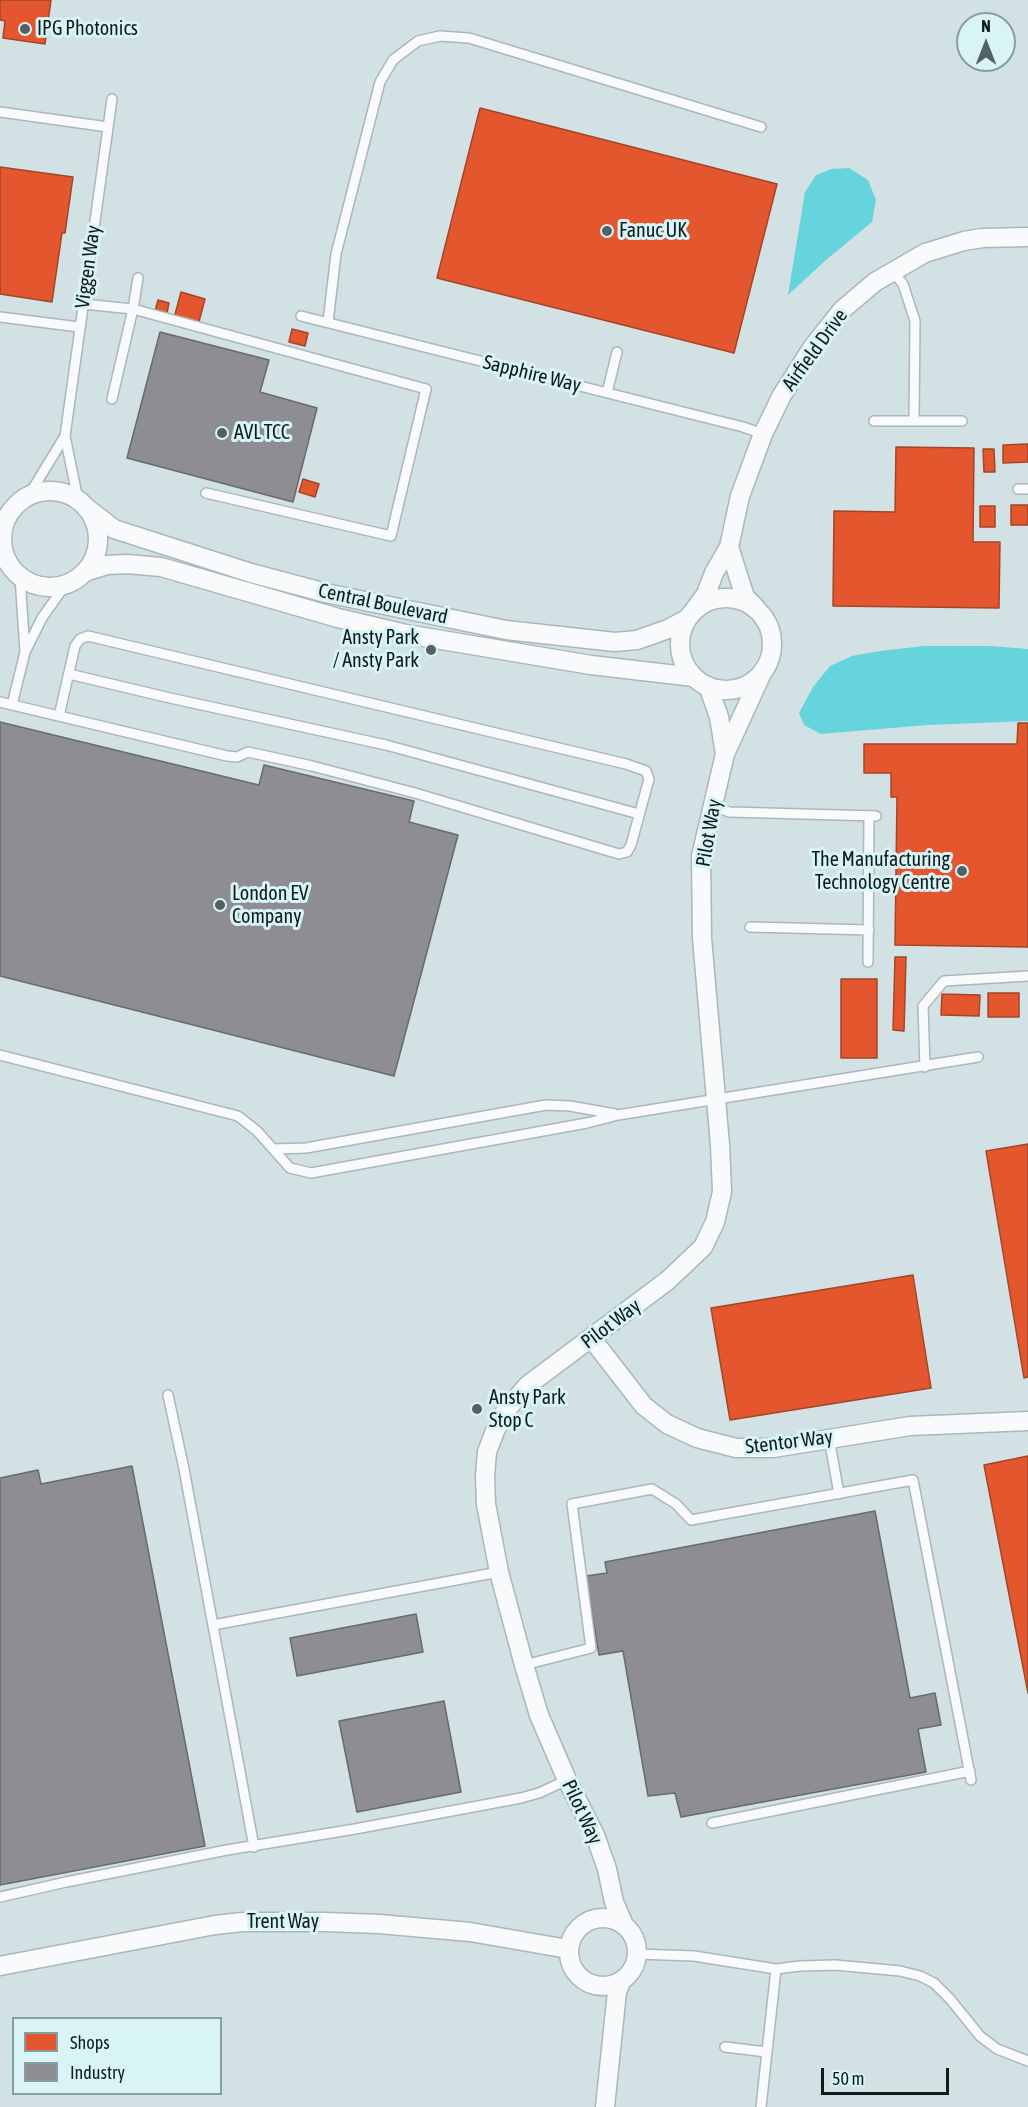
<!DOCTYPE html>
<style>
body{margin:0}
#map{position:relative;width:1028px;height:2107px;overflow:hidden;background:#d2e1e3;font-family:"Asap Condensed",sans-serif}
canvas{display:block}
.legend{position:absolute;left:12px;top:2017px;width:210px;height:78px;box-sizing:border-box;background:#d8f4f7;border:2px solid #889d9f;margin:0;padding:8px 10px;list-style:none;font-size:18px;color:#101b1b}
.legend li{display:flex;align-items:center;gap:12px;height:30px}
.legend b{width:30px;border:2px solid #889d9f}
.north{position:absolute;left:956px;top:12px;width:60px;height:60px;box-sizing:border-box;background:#d8f4f7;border:2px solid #889d9f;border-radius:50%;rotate:0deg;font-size:16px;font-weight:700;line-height:24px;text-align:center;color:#101b1b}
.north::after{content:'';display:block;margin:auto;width:21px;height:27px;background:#546061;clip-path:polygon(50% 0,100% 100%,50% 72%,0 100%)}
.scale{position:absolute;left:821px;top:2068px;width:128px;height:27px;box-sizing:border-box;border:3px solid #101b1b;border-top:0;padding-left:8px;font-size:18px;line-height:21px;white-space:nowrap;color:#101b1b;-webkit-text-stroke:4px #d8f4f7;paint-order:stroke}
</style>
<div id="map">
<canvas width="1028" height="2107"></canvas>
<ul class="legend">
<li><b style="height:16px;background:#e4572e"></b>Shops</li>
<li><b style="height:16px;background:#8d8d92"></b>Industry</li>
</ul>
<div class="north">N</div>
<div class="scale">50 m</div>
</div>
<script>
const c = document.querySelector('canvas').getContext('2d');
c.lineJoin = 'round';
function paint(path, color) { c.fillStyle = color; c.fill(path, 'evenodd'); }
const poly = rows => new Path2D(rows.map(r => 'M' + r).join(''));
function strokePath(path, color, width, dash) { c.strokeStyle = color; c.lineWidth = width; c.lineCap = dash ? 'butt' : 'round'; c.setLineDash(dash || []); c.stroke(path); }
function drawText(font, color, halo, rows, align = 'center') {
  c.font = font + ' "Asap Condensed",sans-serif'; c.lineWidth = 6; c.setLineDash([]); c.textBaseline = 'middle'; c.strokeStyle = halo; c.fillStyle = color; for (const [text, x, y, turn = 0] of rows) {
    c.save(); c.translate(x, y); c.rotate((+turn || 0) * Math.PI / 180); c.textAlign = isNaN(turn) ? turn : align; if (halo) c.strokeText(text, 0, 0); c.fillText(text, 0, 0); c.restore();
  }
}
paint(poly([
 [849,168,868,180,876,200,872,222,826,260,788,295,805,192,816,175,831,169],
 [924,646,991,646,1028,649,1028,721,927,725,821,734,804,725,799,713,813,687,830,666,852,656,880,651]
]), '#66d4dd');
const shops = poly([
 [0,0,51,0,45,44,3,38,5,21,0,20,0,0],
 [480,108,777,184,734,353,437,278,480,108],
 [0,167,73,177,65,233,62,233,52,302,0,294,0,167],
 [181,292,205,299,197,329,173,322,181,292],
 [158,300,169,303,166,318,154,315,158,300],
 [292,329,308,333,305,346,289,342,292,329],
 [1028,444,1028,462,1003,463,1003,445,1028,444],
 [896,447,974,448,973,542,1000,542,999,608,833,606,834,511,895,512,896,447],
 [983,449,994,449,995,472,984,472,983,449],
 [303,479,319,484,315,497,299,492,303,479],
 [1011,505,1028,505,1028,525,1011,525,1011,505],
 [980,506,995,506,995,527,980,527,980,506],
 [1018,723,1028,723,1028,947,895,945,897,797,891,797,891,773,864,773,864,744,1017,744,1018,723],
 [895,957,906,957,904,1031,893,1030,895,957],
 [841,979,877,979,877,1058,841,1058,841,979],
 [988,993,1019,993,1019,1017,988,1017,988,993],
 [942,994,980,995,979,1016,941,1015,942,994],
 [1028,1144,1028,1377,1024,1378,986,1151,1028,1144],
 [913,1275,931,1388,730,1420,711,1308,913,1275],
 [1028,1456,1028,1693,984,1465,1028,1456]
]);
paint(shops, '#e4572e');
strokePath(shops, '#a44528', 1.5);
const industry = poly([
 [160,332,269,360,260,392,317,408,293,502,127,458,160,332],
 [0,722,259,785,264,765,414,801,409,822,458,835,394,1076,0,976,0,722],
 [132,1466,205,1846,0,1885,0,1478,38,1470,41,1484,132,1466],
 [875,1511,910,1698,935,1693,941,1725,918,1729,926,1772,681,1817,675,1793,648,1796,623,1651,599,1655,586,1576,607,1573,605,1562,875,1511],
 [416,1614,423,1652,297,1676,290,1638,416,1614],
 [444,1701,461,1792,357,1812,339,1721,444,1701]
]);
paint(industry, '#8d8d92');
strokePath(industry, '#686b6e', 1.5);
const lane = poly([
 [0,112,108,127],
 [893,272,903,284,915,321,914,421,962,421],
 [83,304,133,309,426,389,391,536,206,493],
 [301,316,743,427,763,434],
 [0,317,79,327],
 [328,322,336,254,380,82,393,60,418,41,440,36,469,38,761,127],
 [607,393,617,352],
 [112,399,133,309,138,278],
 [874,421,914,421],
 [1018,489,1028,489],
 [29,495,65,436],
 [78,500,65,436,112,99],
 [20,577,25,652,42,618,66,584],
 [69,674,170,698,386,745,639,814],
 [0,702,227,756,237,757,248,752,312,766,415,793,619,854,627,852,631,845,649,779,646,771,626,764,88,636,80,639,75,646,59,716],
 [12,705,25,652],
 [713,806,729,812,876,816],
 [750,927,869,930],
 [868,962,869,816],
 [0,1055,238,1116,257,1131,290,1168,311,1173,587,1123,618,1115,978,1057],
 [925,1067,923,1006,944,981,1028,976],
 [274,1149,306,1148,546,1105,570,1106,615,1114],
 [168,1395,184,1469,254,1847],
 [829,1438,839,1494],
 [213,1625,499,1572],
 [524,1665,591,1648,572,1504,652,1489,676,1504,691,1520,913,1480,971,1780],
 [712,1823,970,1771],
 [0,1897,66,1882,227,1850,355,1829,521,1798,539,1793,567,1780],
 [637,1954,694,1956,776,1969,800,1966,835,1965,900,1971,920,1976,934,1983,950,1999,980,2036,997,2049,1028,2061],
 [725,2047,767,2052],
 [761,2107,776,1969]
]);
const street = poly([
 '2 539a48 48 0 1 1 96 0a48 48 0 1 1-96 0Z',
 [88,509,114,529,251,573,326,593,506,630,615,642,637,640,668,629,687,619],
 [729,547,745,597,756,608],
 [85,572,107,565,127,564,161,567,338,618,406,634,591,665,694,677],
 '680 644a46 46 0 1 1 92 0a46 46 0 1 1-92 0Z',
 [692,613,706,594,714,573,729,547,740,496,763,434,782,395,812,348,842,310,875,282,925,253,964,241,982,238,1028,237],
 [708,686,719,717,725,754],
 [592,1339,644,1406,667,1424,697,1438,736,1448,773,1448,910,1426,1028,1421],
 '569 1952a34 34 0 1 1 68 0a34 34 0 1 1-68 0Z',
 [624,1925,614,1902,607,1869,595,1835,567,1780,539,1715,524,1665,499,1572,486,1504,485,1476,487,1452,495,1431,506,1410,528,1385,667,1281,703,1247,715,1222,722,1192,720,1145,702,938,701,856,725,754,762,673],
 [0,1966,215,1925,242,1922,325,1922,379,1924,470,1932,568,1949],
 [605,2107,617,1992,621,1982]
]);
strokePath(lane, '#abb7b9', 12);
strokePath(street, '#abb7b9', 21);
strokePath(lane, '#f8fafb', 9);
strokePath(street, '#f8fafb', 18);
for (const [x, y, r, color] of [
 [25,29,6,"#546061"],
 [607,231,6,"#546061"],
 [222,433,6,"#546061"],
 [431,650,6,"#546061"],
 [962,871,6,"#546061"],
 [220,905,6,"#546061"],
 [477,1409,6,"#546061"]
]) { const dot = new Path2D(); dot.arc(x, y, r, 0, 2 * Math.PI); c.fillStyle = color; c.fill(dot); strokePath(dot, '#d8f4f7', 2); }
drawText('20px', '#101b1b', '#d8f4f7', [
 ["IPG Photonics",37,29],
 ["Fanuc UK",619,231],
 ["AVL TCC",234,433],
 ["Ansty Park",419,638,"right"],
 ["/ Ansty Park",419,661,"right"],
 ["The Manufacturing",950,860,"right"],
 ["Technology Centre",950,883,"right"],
 ["London EV",232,894],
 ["Company",232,917],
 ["Ansty Park",489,1398],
 ["Stop C",489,1421]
], 'left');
drawText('20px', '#101b1b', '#d8f4f7', [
 ["Viggen Way",88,267,-82],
 ["Airfield Drive",815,350,-54],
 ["Sapphire Way",532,374,14],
 ["Central Boulevard",383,604,12],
 ["Pilot Way",709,833,-80],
 ["Pilot Way",611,1324,-37],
 ["Stentor Way",789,1442,-7],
 ["Pilot Way",582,1812,65],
 ["Trent Way",283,1922]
]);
</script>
